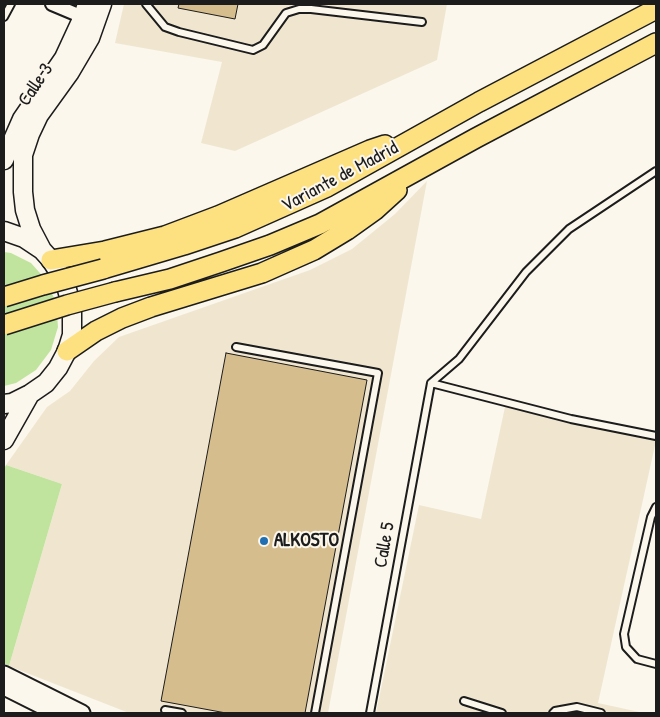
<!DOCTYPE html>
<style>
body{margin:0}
#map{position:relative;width:660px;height:717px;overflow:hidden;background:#fbf7ec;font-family:"Patrick Hand",sans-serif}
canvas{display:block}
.frame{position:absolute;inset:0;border:5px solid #1c1c1c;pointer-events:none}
</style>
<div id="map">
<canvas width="660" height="717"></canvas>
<div class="frame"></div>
</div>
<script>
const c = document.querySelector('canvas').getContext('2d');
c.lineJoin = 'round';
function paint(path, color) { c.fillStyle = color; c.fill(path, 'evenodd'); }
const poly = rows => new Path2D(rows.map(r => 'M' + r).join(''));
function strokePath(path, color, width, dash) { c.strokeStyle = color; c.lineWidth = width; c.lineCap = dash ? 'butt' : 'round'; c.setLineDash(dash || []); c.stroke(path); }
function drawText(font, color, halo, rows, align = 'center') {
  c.font = font + ' "Patrick Hand",sans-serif'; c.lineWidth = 4; c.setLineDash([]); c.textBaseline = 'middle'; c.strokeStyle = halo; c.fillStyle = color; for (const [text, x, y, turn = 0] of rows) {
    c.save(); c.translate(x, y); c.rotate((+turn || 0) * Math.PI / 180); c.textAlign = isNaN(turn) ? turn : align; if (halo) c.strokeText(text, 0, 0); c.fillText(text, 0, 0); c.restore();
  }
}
paint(poly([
 [124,4,447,4,437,60,235,151,201,143,222,62,115,43],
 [427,181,328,713,129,713,9,666,62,484,6,465,47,407,70,391,94,361,119,337,310,270,352,249,395,214],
 [505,407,656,441,598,703,644,713,376,713,419,505,481,519]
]), '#f0e6d0');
paint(poly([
 [4,252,11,253,31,263,47,281,56,303,58,327,51,350,36,370,16,383,4,386],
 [6,465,62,484,9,666,4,663,4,469]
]), '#c0e49e');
const building = poly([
 [179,4,238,4,235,19,178,8,179,4],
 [226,353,367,380,305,713,226,713,161,701,226,353]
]);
paint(building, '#d6bd8d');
strokePath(building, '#1c1c1c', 1);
const service = poly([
 [146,4,165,27,179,32,253,50,263,45,286,13,299,9,311,9,422,22],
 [4,17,11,4],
 [236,347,378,373,315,713],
 [431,383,459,359,526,272,569,229,656,171],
 [431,383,571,419,656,436],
 [656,507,651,517,624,634,626,647,637,659,656,664],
 [464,701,502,713],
 [165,710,182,713],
 [370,713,431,383],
 [553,713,555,711,577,707,601,713]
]);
const minor = poly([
 [52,4,83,17]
]);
const tertiary = poly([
 [4,674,82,713],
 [4,687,56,713]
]);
const secondary = poly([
 [4,160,22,119,64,58,83,17,87,4],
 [4,231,24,238,42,250,51,260,65,282,72,308,72,335,67,351,58,368,46,383,30,394,12,403,4,404],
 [42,250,31,229,25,210,23,192,23,155,30,134,39,115,70,72,90,38,102,4],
 [4,440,30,394]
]);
const primary = poly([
 [51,260,105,251,165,236,218,216,370,150,385,145],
 [103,269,184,245,235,228,327,187,479,102,656,9],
 [115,292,170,279,221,262,270,245,320,224,476,138,656,43],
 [67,351,96,331,122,318,151,307,262,273,314,250,347,230,375,210,397,190]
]);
strokePath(service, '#1c1c1c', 10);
strokePath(minor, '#1c1c1c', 16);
strokePath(tertiary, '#1c1c1c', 19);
strokePath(secondary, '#1c1c1c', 21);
strokePath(primary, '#1c1c1c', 22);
strokePath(service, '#fbf7ec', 6);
strokePath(minor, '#fbf7ec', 12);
strokePath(tertiary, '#fbf7ec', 15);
strokePath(secondary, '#fbf7ec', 18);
strokePath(primary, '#fde080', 19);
const primaryBridge = poly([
 [4,297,43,285,103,269],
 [4,325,67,305,115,292]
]);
strokePath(primaryBridge, '#1c1c1c', 22, []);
strokePath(primaryBridge, '#fde080', 19);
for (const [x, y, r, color] of [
 [264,541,5,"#1f6fb2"]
]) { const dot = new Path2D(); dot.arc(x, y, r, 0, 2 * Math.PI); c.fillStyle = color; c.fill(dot); strokePath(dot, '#fbf7ec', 2); }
drawText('19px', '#1c1c1c', '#fbf7ec', [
 ["Calle 3",36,85,-56],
 ["Variante de Madrid",340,177,-28],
 ["Calle 5",385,545,-80]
]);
drawText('bold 19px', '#1c1c1c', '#fbf7ec', [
 ["ALKOSTO",274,541]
], 'left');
</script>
